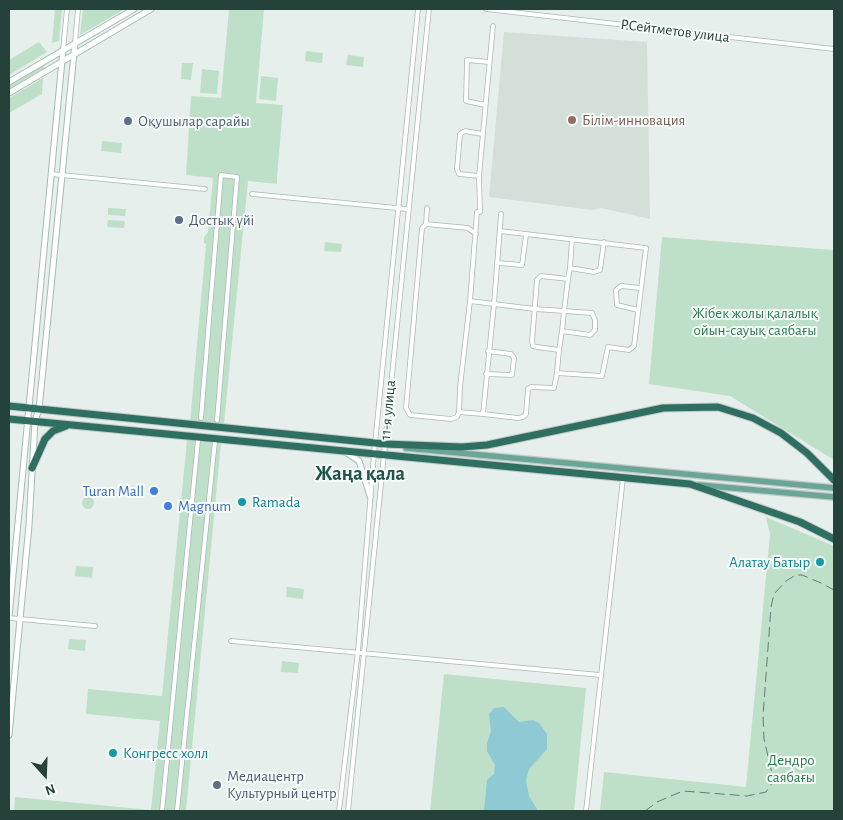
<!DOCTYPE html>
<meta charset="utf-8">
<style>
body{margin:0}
#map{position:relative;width:843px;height:820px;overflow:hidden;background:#e6efeb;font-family:"Alegreya Sans",sans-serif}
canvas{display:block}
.frame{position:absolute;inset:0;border:10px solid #24423a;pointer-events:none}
.north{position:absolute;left:20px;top:750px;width:50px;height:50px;-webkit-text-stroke:4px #f7fbf9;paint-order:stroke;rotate:160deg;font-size:14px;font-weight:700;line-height:20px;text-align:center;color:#24423a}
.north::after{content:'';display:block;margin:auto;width:18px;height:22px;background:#24423a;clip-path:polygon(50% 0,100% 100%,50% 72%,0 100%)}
</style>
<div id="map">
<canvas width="843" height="820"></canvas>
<div class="frame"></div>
<div class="north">N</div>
</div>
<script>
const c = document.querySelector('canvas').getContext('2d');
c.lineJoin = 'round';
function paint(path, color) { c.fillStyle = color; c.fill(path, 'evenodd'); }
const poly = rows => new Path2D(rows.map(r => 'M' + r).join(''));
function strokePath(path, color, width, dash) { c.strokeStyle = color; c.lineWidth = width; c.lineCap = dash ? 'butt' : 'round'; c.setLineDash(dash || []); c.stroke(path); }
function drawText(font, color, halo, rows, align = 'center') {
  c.font = font + ' "Alegreya Sans",sans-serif'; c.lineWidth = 4; c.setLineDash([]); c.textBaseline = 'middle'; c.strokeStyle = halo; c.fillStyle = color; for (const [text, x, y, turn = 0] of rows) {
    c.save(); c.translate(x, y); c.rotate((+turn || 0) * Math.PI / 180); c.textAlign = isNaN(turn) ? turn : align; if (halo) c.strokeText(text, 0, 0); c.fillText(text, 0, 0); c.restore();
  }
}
paint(poly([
 [504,32,647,42,650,219,601,208,593,210,489,197]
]), '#d4dfda');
paint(poly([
 [55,9,62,9,59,41,52,43],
 [83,9,125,9,80,35],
 [229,9,264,9,256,103,283,105,277,178,277,184,248,181,224,424,190,422,206,244,204,243,204,237,208,232,213,178,186,175,191,96,221,98],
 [39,42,47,52,9,75,9,60],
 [306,51,323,53,322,63,305,61],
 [348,55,364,57,363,67,346,65],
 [182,63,193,63,191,80,181,79],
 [43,65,44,68,9,89,9,85],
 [202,69,219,71,217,94,200,93],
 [261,76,278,78,276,101,259,99],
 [43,78,42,94,9,113,9,98],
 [102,141,122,143,121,153,101,151],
 [108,208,126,209,125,216,108,215],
 [108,220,125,221,124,228,107,227],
 [662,237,834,250,834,460,730,396,649,384],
 [325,242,342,244,341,252,324,251],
 [187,440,221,443,186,811,14,811,15,797,151,810,160,721,86,714,88,689,162,696],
 '82 503a6 6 0 1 1 12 0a6 6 0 1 1-12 0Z',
 [766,517,834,546,834,811,600,811,604,772,746,787,770,534],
 [76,566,93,567,92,578,75,576],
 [287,587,304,589,303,599,286,597],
 [69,639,86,640,85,651,68,649],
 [282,661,299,663,298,673,281,672],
 [444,674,586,688,574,811,430,811]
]), '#bfe0c8');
paint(poly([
 [504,707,519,722,533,720,539,723,547,734,547,749,529,769,526,780,529,796,538,811,484,811,487,780,494,774,495,765,487,751,487,743,491,731,489,714,494,708]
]), '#8ec9d4');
const street = poly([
 [486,9,834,49],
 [75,43,78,9],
 [63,50,67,9],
 [485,105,466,101,467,60,489,62],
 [51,174,205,189],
 [479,176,459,174,457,169,460,134,465,131,482,134],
 [252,194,407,209],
 [480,212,479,176,493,26],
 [426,224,427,208],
 [500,231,646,248,634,346,629,350,608,347,602,376,557,373],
 [476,234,468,228,426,224,422,228,406,408,410,415,451,419,457,417,459,412,460,387,470,301,473,263,477,212],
 [498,263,522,265,526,235],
 [570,268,594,272,600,270,604,242],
 [470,301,494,304,501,214],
 [638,310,617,305,616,290,621,286,640,288],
 [562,331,590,335,595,330,595,320,592,313,564,311,535,309,494,304,483,414,518,418,523,417,526,414,528,389,531,387,554,388,557,373,559,350,562,331,564,311,568,279,570,268,572,239],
 [559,350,537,347,533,346,532,341,537,280,541,276,568,279],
 [486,374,512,375,514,358,511,354,488,351],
 [459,412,483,414],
 [201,418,221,175,237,177,217,420],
 [9,618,95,626],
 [231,641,600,675],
 [162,811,198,440],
 [177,811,215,441],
 [339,811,358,651,374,454,418,9],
 [348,811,429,9],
 [586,811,623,478]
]);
const secondary = poly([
 [9,82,134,9],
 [9,93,151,9],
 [347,453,359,461,370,496],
 [9,617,63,50],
 [9,735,29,525,35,421,39,409,75,43]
]);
const primary = poly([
 [406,448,834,488],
 [699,485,834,497]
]);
const highway = poly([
 [9,406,385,444,462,447,487,445,663,408,718,407,753,418,781,433,807,453,834,480],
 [9,419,690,484,800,522,834,539],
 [32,468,45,439,53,431,66,426]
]);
strokePath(street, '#a8b8b2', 5.5);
strokePath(secondary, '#a4bbb3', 7);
strokePath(primary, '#c2cac8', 8);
strokePath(highway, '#c2cac8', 9);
strokePath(street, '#fff', 4);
strokePath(secondary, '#fff', 5);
strokePath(primary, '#6aa596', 5.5);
strokePath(highway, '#2f6f62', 7);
strokePath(poly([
 [645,811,657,802,683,791,747,796,766,792,771,785,773,778,764,739,763,716,771,607,774,594,786,581,796,575,802,575,821,583,834,590]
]), '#5f7d75', 1, [10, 5]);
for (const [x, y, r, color] of [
 [572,120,5,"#8d6e63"],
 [128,121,5,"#5c6f8a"],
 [179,220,5,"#5c6f8a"],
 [154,491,5,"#3f7fe0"],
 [242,502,5,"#0f9aa8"],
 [168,506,5,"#3f7fe0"],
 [820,562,5,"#0f9aa8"],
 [113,753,5,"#0f9aa8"],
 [217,785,5,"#5c6f8a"]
]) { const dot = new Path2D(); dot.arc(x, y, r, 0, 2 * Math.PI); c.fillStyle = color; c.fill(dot); strokePath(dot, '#f7fbf9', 2); }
drawText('15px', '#24423a', '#f7fbf9', [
 ["Р.Сейтметов улица",675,31,7],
 ["11-я улица",388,410,-85]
]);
drawText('15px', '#785e54', '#f7fbf9', [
 ["Білім-инновация",582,120]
], 'left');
drawText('15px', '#4e5e75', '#f7fbf9', [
 ["Оқушылар сарайы",138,121],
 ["Достық үйі",189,220],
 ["Медиацентр",227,776],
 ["Культурный центр",227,793]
], 'left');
drawText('15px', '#2d7a4b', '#f7fbf9', [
 ["Жібек жолы қалалық",755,313],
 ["ойын-сауық саябағы",755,330],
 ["Дендро",791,760],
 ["саябағы",791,777]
]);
drawText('15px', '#366cbe', '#f7fbf9', [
 ["Turan Mall",144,491],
 ["Magnum",178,506,"left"]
], 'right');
drawText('15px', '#0d838f', '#f7fbf9', [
 ["Ramada",252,502],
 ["Алатау Батыр",810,562,"right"],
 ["Конгресс холл",123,753]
], 'left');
drawText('bold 20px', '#1f5548', '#f7fbf9', [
 ["Жаңа қала",360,474]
]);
</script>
